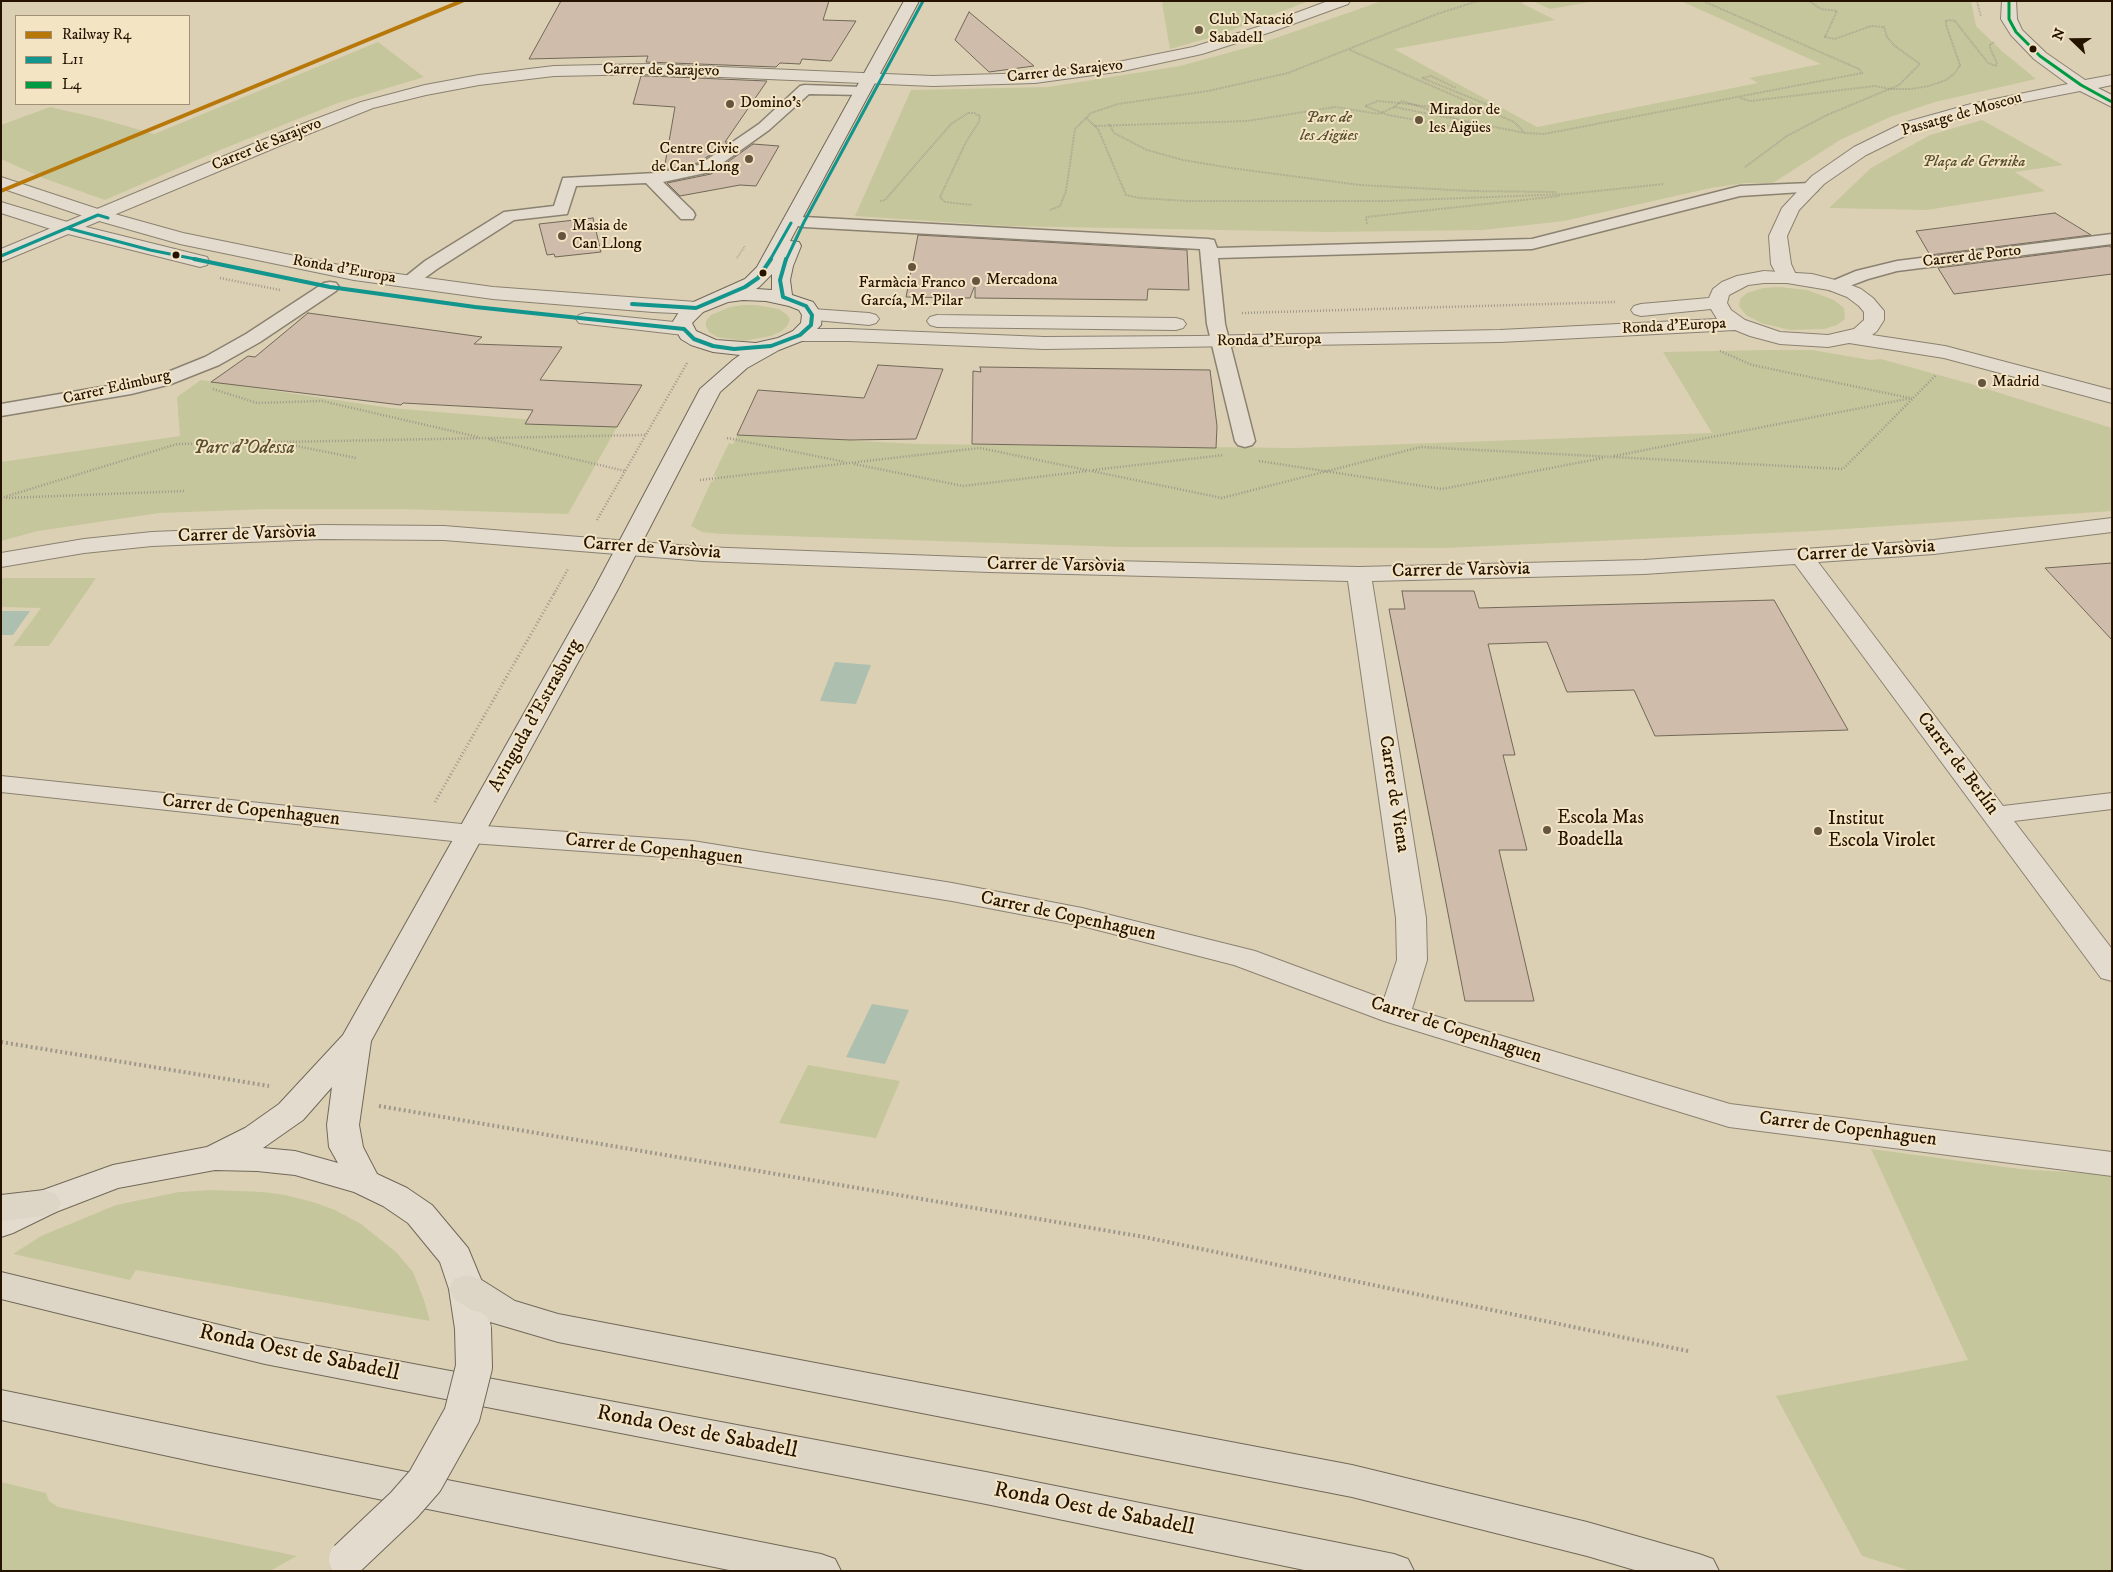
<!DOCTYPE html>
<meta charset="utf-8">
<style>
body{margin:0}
#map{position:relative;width:2113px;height:1572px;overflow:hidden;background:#dcd0b4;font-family:"IM FELL DW Pica",serif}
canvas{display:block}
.frame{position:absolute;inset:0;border:2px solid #251300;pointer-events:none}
.legend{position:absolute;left:15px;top:15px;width:175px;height:90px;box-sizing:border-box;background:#f3e4c4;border:1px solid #a19076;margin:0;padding:6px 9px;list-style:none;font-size:15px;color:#251300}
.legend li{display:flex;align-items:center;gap:10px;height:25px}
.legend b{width:25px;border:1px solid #a19076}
.north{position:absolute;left:2048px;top:15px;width:50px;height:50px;-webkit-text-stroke:4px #f3e4c4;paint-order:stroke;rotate:292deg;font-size:14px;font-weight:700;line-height:20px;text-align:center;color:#251300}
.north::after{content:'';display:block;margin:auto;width:18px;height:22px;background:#251300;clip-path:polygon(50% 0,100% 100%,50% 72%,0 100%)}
</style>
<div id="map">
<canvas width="2113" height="1572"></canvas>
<div class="frame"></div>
<ul class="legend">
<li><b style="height:6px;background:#b77809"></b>Railway R4</li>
<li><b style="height:6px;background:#11958c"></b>L11</li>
<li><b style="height:6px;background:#009a42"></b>L4</li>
</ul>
<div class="north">N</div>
</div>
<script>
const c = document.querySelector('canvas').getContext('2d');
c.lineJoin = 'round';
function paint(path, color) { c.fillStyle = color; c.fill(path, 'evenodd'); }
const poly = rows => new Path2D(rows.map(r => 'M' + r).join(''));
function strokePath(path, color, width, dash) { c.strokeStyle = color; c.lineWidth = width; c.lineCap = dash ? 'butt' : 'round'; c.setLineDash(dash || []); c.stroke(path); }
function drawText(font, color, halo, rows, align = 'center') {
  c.font = font + ' "IM FELL DW Pica",serif'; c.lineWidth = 4; c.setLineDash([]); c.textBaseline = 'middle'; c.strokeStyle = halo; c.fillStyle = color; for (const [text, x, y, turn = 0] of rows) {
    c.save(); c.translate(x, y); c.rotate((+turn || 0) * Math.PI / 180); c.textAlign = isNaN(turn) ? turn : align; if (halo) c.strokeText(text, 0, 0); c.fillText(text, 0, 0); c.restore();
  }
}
paint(poly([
 [1165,1,1309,1,1216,36,1170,49,1162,3],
 [1382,1,1531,1,1521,3,1555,20,1394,49,1537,127,1758,83,1749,78,1821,64,1681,1,1971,1,1976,26,2003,52,2036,79,1935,102,1890,117,1840,140,1773,183,1745,183,1711,188,1564,221,1483,230,1329,232,1005,226,855,216,911,90,1048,87,1180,66,1253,46],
 [1533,1,1596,1,1550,9],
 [378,42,424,77,338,103,220,150,105,200,43,178,1,159,1,125,50,107,98,118,154,134],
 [1982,120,2063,165,2015,172,2045,191,1927,210,1829,208,1871,168,1930,135],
 [1779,287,1807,290,1834,300,1844,308,1845,319,1837,325,1824,329,1790,330,1761,323,1746,315,1739,306,1740,299,1747,293,1763,288],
 [743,305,756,305,779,309,786,314,790,319,788,325,782,331,771,336,743,341,717,337,709,332,706,326,706,321,711,315,730,307],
 [1767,350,1812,350,1870,360,1881,359,1971,384,2112,428,2112,511,1814,531,1446,548,1122,547,723,534,702,532,691,526,711,482,714,481,711,481,715,480,717,476,713,476,729,443,733,444,737,435,919,444,1296,448,1712,433,1663,352],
 [201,380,391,408,617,427,568,514,400,509,267,509,159,513,38,531,1,541,1,462,180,436,177,397],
 [1,578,96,578,49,646,13,646,41,608,1,607],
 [808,1065,900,1081,876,1138,779,1123],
 [1871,1149,2020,1169,2112,1175,2112,1571,1911,1571,1862,1556,1776,1396,1968,1360],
 [212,1190,263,1192,285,1195,313,1202,335,1210,361,1224,396,1252,413,1272,424,1300,430,1321,136,1270,130,1280,13,1254,41,1236,116,1205,179,1192],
 [1,1482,46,1493,49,1501,58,1507,297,1556,270,1571,1,1571]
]), '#c6c69c');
paint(poly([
 [1,611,30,611,13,635,1,635],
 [835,662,871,665,856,704,820,701],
 [872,1004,909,1010,885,1064,846,1057]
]), '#adbfae');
const building = poly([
 [561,1,829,1,823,20,856,21,831,61,802,59,800,64,780,63,776,67,646,62,648,56,529,59,561,1],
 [969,12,1034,66,989,72,955,40,969,12],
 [641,76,650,76,767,81,725,142,729,142,698,163,664,170,675,107,633,104,641,76],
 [753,144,779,146,756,186,740,185,680,196,667,183,711,174,753,144],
 [2055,213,2091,235,1930,255,1916,231,2055,213],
 [593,218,601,252,555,257,554,254,547,255,539,224,593,218],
 [918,235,1187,250,1189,290,1148,289,1147,300,975,298,975,285,970,298,906,297,918,235],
 [2109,246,2112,248,2112,274,1954,294,1938,268,2109,246],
 [308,313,482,337,474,344,562,347,540,380,642,385,617,427,525,424,533,410,403,403,401,405,211,382,248,356,255,357,308,313],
 [878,365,943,369,916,439,850,440,737,435,758,390,864,398,878,365],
 [980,367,1210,370,1217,426,1216,448,972,444,973,371,981,372,980,367],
 [2112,563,2112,640,2045,568,2112,563],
 [1402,591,1474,591,1479,608,1774,600,1848,730,1655,736,1634,690,1567,692,1547,642,1488,644,1515,755,1503,755,1527,850,1499,850,1534,1001,1465,1001,1389,609,1405,609,1402,591]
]);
paint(building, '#cfbcab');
strokePath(building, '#716858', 1);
const pedestrian = poly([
 [805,85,863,87,868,88,870,91,868,94,863,95,809,94,769,130,710,172,663,182,693,211,695,215,693,219,681,219,646,183,576,186,567,214,514,220,437,269,415,285,409,286,403,285,400,281,425,261,504,212,554,206,563,178,656,173,699,165,759,124,800,86,805,85],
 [1811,183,1817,185,1819,188,1817,191,1740,196,1532,249,1218,258,1225,324,1255,441,1252,445,1245,447,1238,445,1235,441,1207,324,1200,249,804,227,798,226,796,222,798,218,804,217,1208,239,1214,240,1217,248,1532,239,1740,186,1811,183],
 [2112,234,2112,244,1897,271,1868,279,1836,291,1830,290,1827,286,1830,282,1856,271,1897,261,2112,234],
 [330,282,336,283,339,287,336,291,260,342,219,365,171,384,131,394,1,416,1,404,131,382,158,376,205,357,246,334,324,283,330,282]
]);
const minor = poly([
 [1328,1,1350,1,1348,4,1271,32,1202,54,1123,71,1035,83,933,86,650,74,554,76,479,85,426,95,373,108,301,137,1,262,1,249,289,129,361,102,425,85,479,75,554,66,650,64,933,76,1035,73,1123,61,1193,47,1261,26,1328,1],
 [2002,1,2016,1,2017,19,2022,30,2046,53,2085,80,2112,75,2112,85,2098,88,2112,95,2112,107,2080,91,2024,102,1975,113,1915,131,1866,155,1824,184,1799,210,1787,236,1791,264,1797,277,1794,281,1787,283,1780,281,1771,264,1769,236,1782,208,1812,176,1854,147,1903,123,1971,104,2068,84,2034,59,2011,35,2001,19,2002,1],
 [2112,518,2112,532,1934,554,1818,562,2003,806,2112,793,2112,809,2014,821,2112,949,2112,981,2101,978,1795,564,1644,574,1372,581,1426,918,1427,960,1412,1009,1730,1104,2112,1152,2112,1176,1729,1127,1384,1021,1234,965,1082,926,952,901,693,859,471,843,1,792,1,776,471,825,693,841,952,883,1082,908,1255,951,1384,999,1397,960,1396,918,1348,581,989,572,703,561,444,540,322,539,152,546,84,553,1,567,1,553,84,539,152,532,322,525,444,526,703,547,989,558,1359,567,1644,560,1934,540,2112,518]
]);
const tertiary = poly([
 [1,177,104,211,183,233,354,268,493,287,696,302,703,304,706,308,703,312,696,314,653,312,493,299,354,280,180,244,92,219,1,188,1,177],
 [1,202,74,224,207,257,209,261,207,265,200,267,60,232,1,213,1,202],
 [1764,271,1812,274,1843,282,1861,289,1873,298,1884,311,1884,320,1877,331,1872,335,1945,346,2112,390,2112,403,1944,358,1849,343,1828,347,1780,344,1750,336,1735,330,1500,342,1044,349,848,341,800,341,793,339,790,335,793,331,800,329,848,329,1044,337,1198,336,1500,330,1717,319,1711,309,1641,316,1634,314,1631,310,1634,306,1641,304,1709,298,1713,289,1722,282,1737,276,1764,271],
 [1764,283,1787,283,1829,290,1847,297,1859,306,1864,312,1864,320,1854,329,1828,335,1780,332,1745,320,1731,310,1727,303,1729,295,1748,285,1764,283],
 [812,309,869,313,876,315,879,319,876,323,869,325,805,319,802,315,805,311,812,309],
 [586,313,684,323,691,325,694,329,691,333,684,335,579,323,576,319,579,315,586,313],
 [937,315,1176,318,1183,320,1186,324,1183,328,1176,330,937,327,930,325,927,321,930,317,937,315]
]);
const secondary = poly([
 [904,1,919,1,790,241,799,242,801,246,793,266,790,280,792,295,813,302,822,315,821,325,807,339,779,350,747,368,720,392,618,589,371,1041,359,1125,363,1147,377,1174,407,1188,432,1205,468,1248,485,1289,491,1329,486,1339,473,1343,460,1339,455,1329,449,1289,440,1262,408,1223,383,1206,354,1192,295,1175,257,1171,215,1170,118,1188,56,1212,13,1233,1,1237,1,1209,32,1194,113,1165,207,1147,245,1128,279,1104,343,1035,594,589,700,389,733,360,740,355,713,352,691,345,681,339,672,323,679,312,689,304,745,279,757,267,904,1],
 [772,274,772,290,756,289,759,287,772,274],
 [743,300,766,301,789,306,799,310,802,315,801,323,793,331,778,338,756,343,716,340,696,331,692,323,703,312,728,302,743,300],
 [332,1087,327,1125,329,1147,338,1163,295,1151,263,1148,303,1120,332,1087]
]);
const motorway = poly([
 [44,1190,56,1194,61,1203,56,1212,44,1216,1,1221,1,1195,44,1190],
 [1,1272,265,1336,986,1472,1394,1554,1408,1559,1414,1571,1309,1571,986,1504,265,1364,1,1299,1,1272],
 [467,1275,480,1279,515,1301,558,1314,1352,1465,1587,1522,1699,1554,1713,1559,1719,1571,1638,1571,1587,1556,1352,1497,558,1342,490,1322,454,1299,449,1289,454,1279,467,1275],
 [1,1390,210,1433,821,1554,835,1559,841,1571,734,1571,210,1465,1,1420,1,1390]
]);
strokePath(pedestrian, '#8b8170', 3);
strokePath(minor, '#8b8170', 2);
strokePath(tertiary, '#8b8170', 2);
strokePath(secondary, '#716858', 2);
strokePath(motorway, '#716858', 2);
strokePath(poly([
 [1977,1,1981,17],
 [1350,50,1514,122,1524,132],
 [1422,78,1431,76,1456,88],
 [1740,98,1750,101,1875,86,1890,89,1911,89,1929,86,1946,80,1955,73,1960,65,1946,25,1946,21,1950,20,1955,21,1988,63,1996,66,1997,63,1990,48,1990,44,1995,42],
 [1086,118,1098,129,1126,195,1140,198,1187,201,1388,201,1568,194,1664,184],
 [1109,124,1114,133,1147,150,1183,160,1231,168,1360,185,1471,191,1556,192],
 [1095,126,1247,121,1335,107,1379,114,1394,107,1525,133,1544,134,1862,73,1859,69,1703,1],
 [1745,167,1787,136,1827,115,1899,85,1920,64,1895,46,1887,37,1884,27,1871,26,1835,39,1825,37,1837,11,1821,9,1809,1],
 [880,201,885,200,951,124,968,113,974,113,980,116,979,122,966,142,940,197,945,202,972,205],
 [1050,210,1060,206,1066,191,1075,129,1091,113,1118,104,1208,91,1288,73,1437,14,1478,1],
 [1367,224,1366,217,1560,196],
 [737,258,745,246]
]), '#9e978b', 2, [0.5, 1]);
strokePath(poly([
 [220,278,280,290],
 [1242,313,1616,302],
 [1720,351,1752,365,1910,398],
 [213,389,257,403,322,401,478,437],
 [727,438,845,462],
 [489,439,625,471],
 [287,444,356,458],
 [1614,456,1912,398],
 [1259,461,1442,489,1603,458],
 [854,464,963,486,1087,471],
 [1093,470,1224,455],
 [700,480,980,448,1222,498,1421,447,1843,469,1936,375],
 [1,498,177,444,645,435],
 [6,498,185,491],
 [597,520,687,363],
 [554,594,568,569]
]), '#9e978b', 2.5, [1, 2]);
strokePath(poly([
 [435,802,555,592]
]), '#9e978b', 3, [1, 2.5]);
strokePath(poly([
 [1,1042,269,1086],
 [379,1106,1144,1237,1688,1351]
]), '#9e978b', 4, [2, 3]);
paint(pedestrian, '#e3dcce');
paint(minor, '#e3dcce');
paint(tertiary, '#e3dcce');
paint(secondary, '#e3dcce');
paint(motorway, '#ddd6c7');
const secondaryBridge = poly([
 [347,1559,404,1505,425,1481,462,1415,474,1367,473,1329]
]);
strokePath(secondaryBridge, '#716858', 38, []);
strokePath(poly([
 [1399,103,1415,105],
 [1399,103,1378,101,1365,106,1388,115,1468,129,1476,129,1479,126,1415,105],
 [1399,103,1402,101,1415,105],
 [1415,105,1484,113,1496,111,1491,106,1422,78],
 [1394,107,1399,103]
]), '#9e978b', 2, [0.5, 1]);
strokePath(secondaryBridge, '#e3dcce', 36);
strokePath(poly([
 [67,228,150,250,200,260],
 [1,256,98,215,108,218],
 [770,260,791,223],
 [786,260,804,222,923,1]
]), '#11958c', 3);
strokePath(poly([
 [194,259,330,287,475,307,684,329,694,339,713,346,734,349,771,346,800,335,811,325,812,315,806,306,783,297,780,280,786,259],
 [632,304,696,308,745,287,758,278,771,259]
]), '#11958c', 4);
strokePath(poly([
 [2009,1,2009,19,2016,32,2040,56,2081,85,2112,102]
]), '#009a42', 3);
strokePath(poly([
 [1,191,462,1]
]), '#b77809', 4);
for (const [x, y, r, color] of [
 [1199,30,5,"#65553f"],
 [2033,49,4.5,"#251300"],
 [730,104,5,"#65553f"],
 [1419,120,5,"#65553f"],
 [749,159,5,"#65553f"],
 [562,236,5,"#65553f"],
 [176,255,4.5,"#251300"],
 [912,267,5,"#65553f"],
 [763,273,4.5,"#251300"],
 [976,281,5,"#65553f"],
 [1982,383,5,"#65553f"],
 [1547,830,5,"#65553f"],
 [1818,831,5,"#65553f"]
]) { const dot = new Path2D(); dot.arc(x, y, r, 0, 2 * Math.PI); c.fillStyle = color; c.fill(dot); strokePath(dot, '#f3e4c4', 2); }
drawText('16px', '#251300', '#f3e4c4', [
 ["Club Natació",1209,21],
 ["Sabadell",1209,39],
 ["Domino's",740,104],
 ["Mirador de",1429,111],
 ["les Aigües",1429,129],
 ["Centre Civic",739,150,"right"],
 ["de Can Llong",739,168,"right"],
 ["Masia de",572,227],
 ["Can Llong",572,245],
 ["Mercadona",986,281],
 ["Farmàcia Franco",912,284,"center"],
 ["García, M. Pilar",912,302,"center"],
 ["Madrid",1992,383]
], 'left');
drawText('16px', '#251300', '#f3e4c4', [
 ["Carrer de Sarajevo",661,71,1],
 ["Carrer de Sarajevo",1065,72,-6],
 ["Passatge de Moscou",1962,115,-16],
 ["Carrer de Sarajevo",267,145,-22],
 ["Carrer de Porto",1972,257,-7],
 ["Ronda d'Europa",344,270,10],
 ["Ronda d'Europa",1674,327,-3],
 ["Ronda d'Europa",1269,341,-1],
 ["Carrer Edimburg",117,388,-13]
]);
drawText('italic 16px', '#574f30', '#f3e4c4', [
 ["Parc de",1329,119],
 ["les Aigües",1329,137],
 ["Plaça de Gernika",1974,163]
]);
drawText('italic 19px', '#574f30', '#f3e4c4', [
 ["Parc d'Odessa",244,449]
]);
drawText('19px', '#251300', '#f3e4c4', [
 ["Carrer de Varsòvia",247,535,-2],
 ["Carrer de Varsòvia",652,549,4],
 ["Carrer de Varsòvia",1866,552,-4],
 ["Carrer de Varsòvia",1056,566,1],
 ["Carrer de Varsòvia",1461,571,-1],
 ["Avinguda d'Estrasburg",536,716,-61],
 ["Carrer de Berlín",1957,764,53],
 ["Carrer de Viena",1393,794,81],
 ["Carrer de Copenhaguen",251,811,6],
 ["Carrer de Copenhaguen",654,850,6],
 ["Carrer de Copenhaguen",1068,917,12],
 ["Carrer de Copenhaguen",1456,1031,18],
 ["Carrer de Copenhaguen",1848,1130,7]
]);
drawText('19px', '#251300', '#f3e4c4', [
 ["Escola Mas",1557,819],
 ["Boadella",1557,841],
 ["Institut",1828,820],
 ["Escola Virolet",1828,842]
], 'left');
drawText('22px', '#251300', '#f3e4c4', [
 ["Ronda Oest de Sabadell",299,1354,12],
 ["Ronda Oest de Sabadell",697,1433,11],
 ["Ronda Oest de Sabadell",1094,1510,11]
]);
</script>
